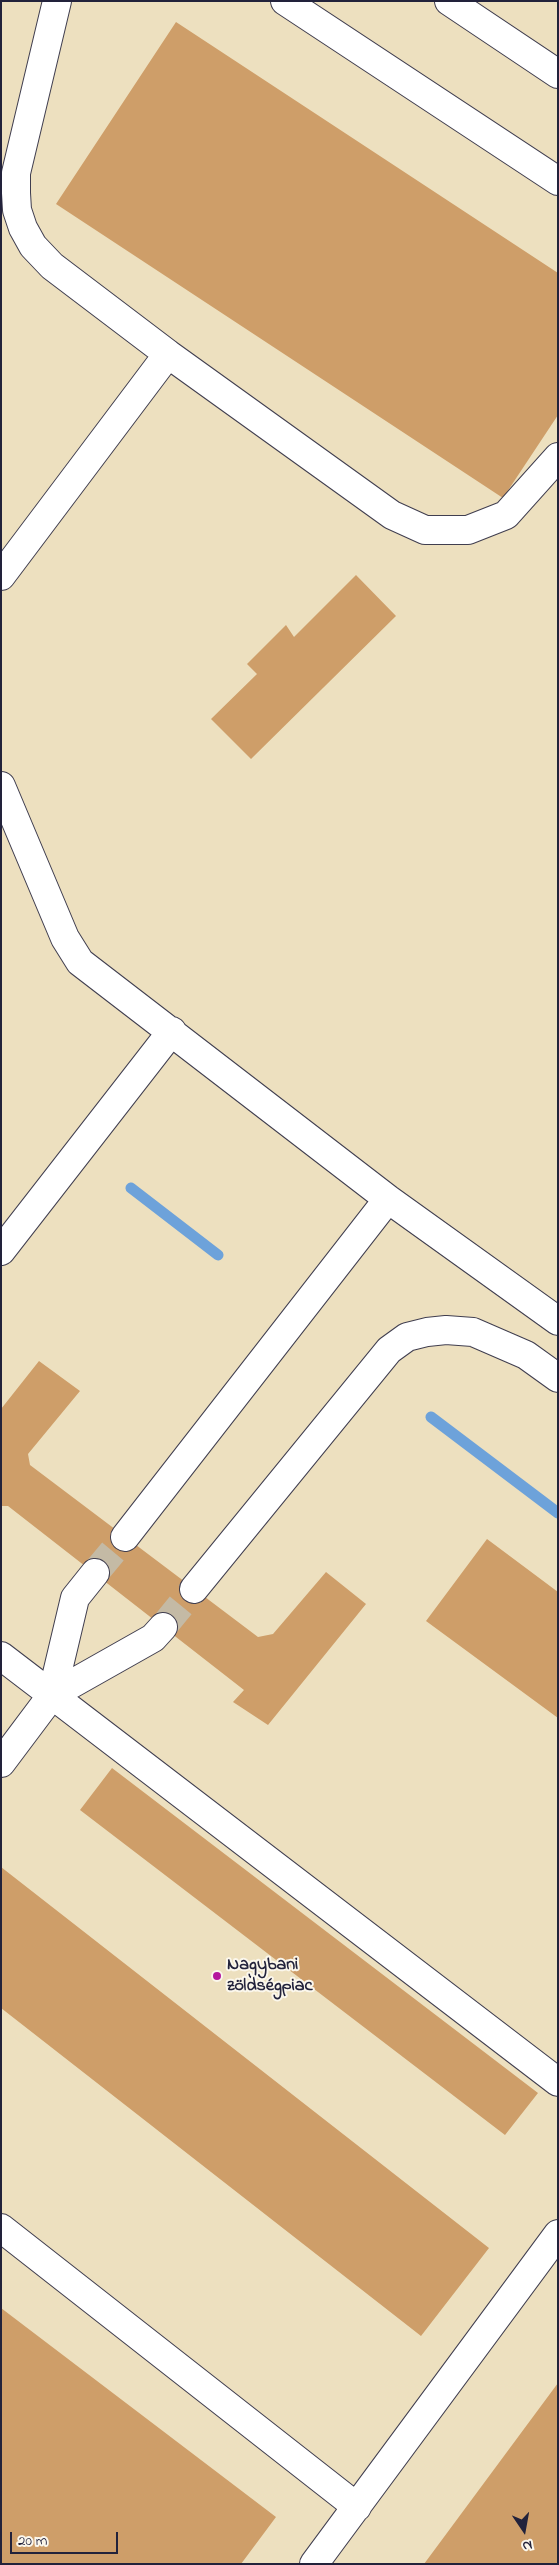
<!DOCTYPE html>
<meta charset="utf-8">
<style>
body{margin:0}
#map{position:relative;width:559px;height:2565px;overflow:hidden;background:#ede0bf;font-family:"Indie Flower",sans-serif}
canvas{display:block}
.frame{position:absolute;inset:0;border:2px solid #22223b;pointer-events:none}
.north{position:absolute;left:499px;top:2505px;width:50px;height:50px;-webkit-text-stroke:4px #fbf7ec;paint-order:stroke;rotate:168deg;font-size:14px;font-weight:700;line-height:20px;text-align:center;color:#22223b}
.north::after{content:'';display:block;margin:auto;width:18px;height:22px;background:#22223b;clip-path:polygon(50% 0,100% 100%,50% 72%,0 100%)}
.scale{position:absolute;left:10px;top:2532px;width:108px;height:22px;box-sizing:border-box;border:2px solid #22223b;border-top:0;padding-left:6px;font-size:15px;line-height:18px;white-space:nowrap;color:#22223b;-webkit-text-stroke:4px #fbf7ec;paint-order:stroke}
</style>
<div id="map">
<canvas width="559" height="2565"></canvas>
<div class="frame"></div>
<div class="north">N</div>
<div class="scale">20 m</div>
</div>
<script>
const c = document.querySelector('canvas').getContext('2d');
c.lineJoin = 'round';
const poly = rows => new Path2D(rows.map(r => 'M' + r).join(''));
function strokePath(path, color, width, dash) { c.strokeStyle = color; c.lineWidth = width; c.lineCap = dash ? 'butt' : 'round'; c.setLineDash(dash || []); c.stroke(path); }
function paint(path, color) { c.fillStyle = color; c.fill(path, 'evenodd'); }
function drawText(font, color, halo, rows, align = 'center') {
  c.font = font + ' "Indie Flower",sans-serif'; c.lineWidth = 4; c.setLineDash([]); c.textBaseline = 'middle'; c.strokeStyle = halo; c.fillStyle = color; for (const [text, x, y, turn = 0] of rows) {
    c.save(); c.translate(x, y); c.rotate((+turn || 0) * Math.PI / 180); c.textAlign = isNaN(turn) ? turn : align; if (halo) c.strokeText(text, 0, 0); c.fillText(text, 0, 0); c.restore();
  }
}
strokePath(poly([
 [131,1188,218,1255],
 [431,1417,558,1513]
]), '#6da2da', 11);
paint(poly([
 [176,22,558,273,558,415,503,498,56,204],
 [356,575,396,616,251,759,211,719,257,674,247,664,286,625,294,637],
 [39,1361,80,1391,28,1454,30,1465,258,1637,273,1634,326,1572,366,1604,268,1725,233,1702,244,1690,8,1506,1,1506,1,1409],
 [487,1539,558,1592,558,1718,426,1621],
 [112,1768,538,2093,505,2135,80,1810],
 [1,1867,489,2248,421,2336,1,2008],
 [1,2308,276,2517,241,2564,1,2564],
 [558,2383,558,2564,424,2564]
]), '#ce9e69');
strokePath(poly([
 [95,1573,125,1537],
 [163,1627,194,1589]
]), '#c4baa5', 28, [28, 14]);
const minor = poly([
 [57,1,16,173,16,193,17,210,23,228,33,246,52,266,168,354,392,515,425,530,468,530,506,515,558,457],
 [285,1,558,181],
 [449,1,558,74],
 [1,576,168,354],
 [1,786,65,938,80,962,388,1199,558,1321],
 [1,1251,172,1031],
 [125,1537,388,1199],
 [194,1589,389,1350,407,1337,427,1332,446,1330,473,1332,526,1355,558,1378],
 [1,1656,558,2082],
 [52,1695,75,1598,95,1573],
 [1,1763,52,1695,153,1638,163,1627],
 [1,2228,357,2507],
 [314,2564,558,2234]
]);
strokePath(minor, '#403e4f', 30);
strokePath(minor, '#fff', 28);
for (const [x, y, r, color] of [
 [217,1976,5,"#b5179e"]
]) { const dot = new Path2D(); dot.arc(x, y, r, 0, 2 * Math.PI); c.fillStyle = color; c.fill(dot); strokePath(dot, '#fbf7ec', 2); }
drawText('bold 18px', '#22223b', '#fbf7ec', [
 ["Nagybani",227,1966],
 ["zöldségpiac",227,1987]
], 'left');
</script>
